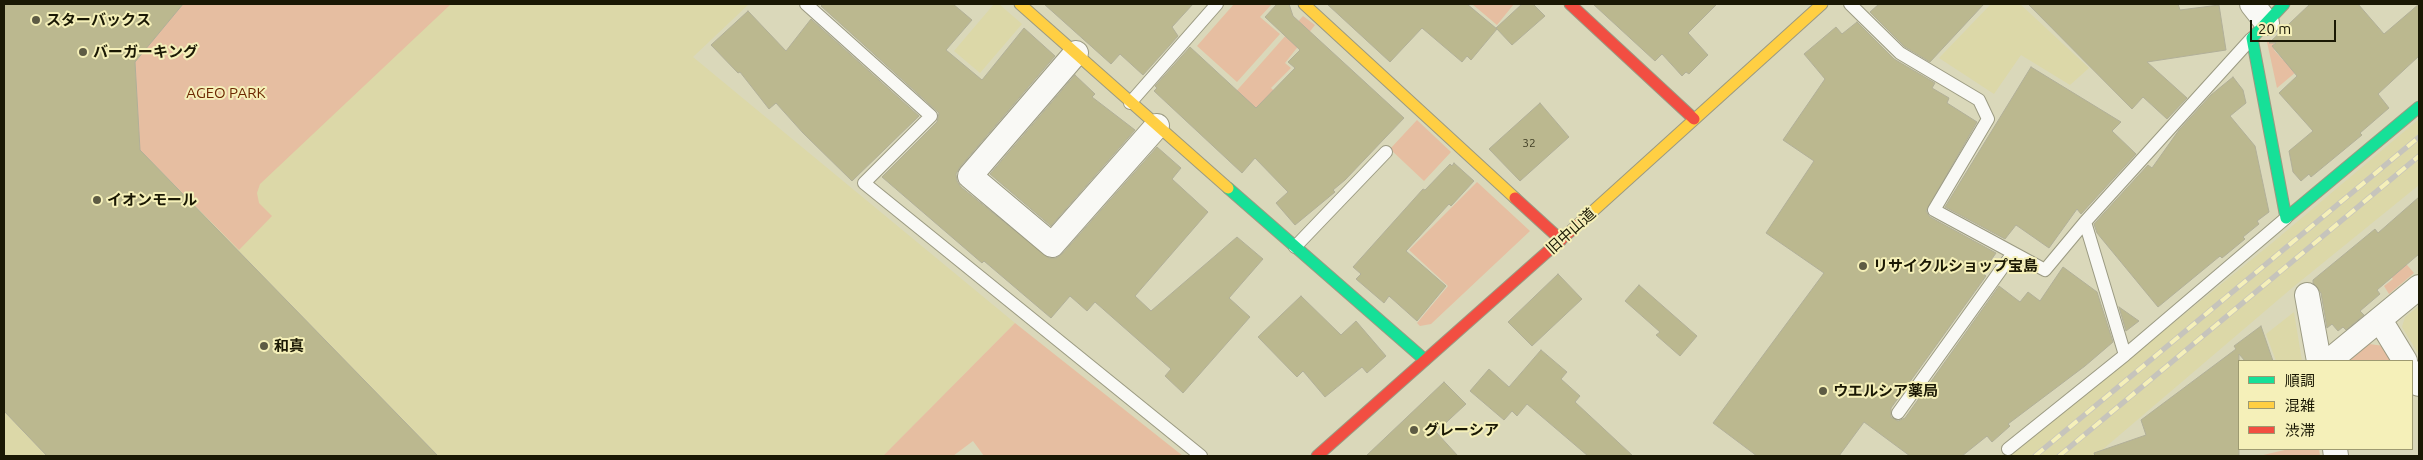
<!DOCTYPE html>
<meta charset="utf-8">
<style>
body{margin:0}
#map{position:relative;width:2423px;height:460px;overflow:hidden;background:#dad8ba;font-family:Ubuntu,"Noto Sans JP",sans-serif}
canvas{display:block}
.frame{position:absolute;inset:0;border:5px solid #1a1804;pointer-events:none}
.legend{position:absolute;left:2238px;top:360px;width:175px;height:90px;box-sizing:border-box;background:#f5f0b9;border:1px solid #9d9a71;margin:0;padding:6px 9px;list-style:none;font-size:15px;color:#1a1804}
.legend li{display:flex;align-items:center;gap:10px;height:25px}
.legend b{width:25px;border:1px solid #9d9a71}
.scale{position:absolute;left:2250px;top:20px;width:86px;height:22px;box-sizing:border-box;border:2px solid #1a1804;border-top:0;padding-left:6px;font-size:15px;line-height:18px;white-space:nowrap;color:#1a1804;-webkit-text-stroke:4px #f5f0b9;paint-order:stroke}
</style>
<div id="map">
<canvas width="2423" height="460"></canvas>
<div class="frame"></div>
<ul class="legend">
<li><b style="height:6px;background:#16e098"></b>順調</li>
<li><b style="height:6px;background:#ffcf43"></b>混雑</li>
<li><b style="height:6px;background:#f24e42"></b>渋滞</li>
</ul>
<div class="scale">20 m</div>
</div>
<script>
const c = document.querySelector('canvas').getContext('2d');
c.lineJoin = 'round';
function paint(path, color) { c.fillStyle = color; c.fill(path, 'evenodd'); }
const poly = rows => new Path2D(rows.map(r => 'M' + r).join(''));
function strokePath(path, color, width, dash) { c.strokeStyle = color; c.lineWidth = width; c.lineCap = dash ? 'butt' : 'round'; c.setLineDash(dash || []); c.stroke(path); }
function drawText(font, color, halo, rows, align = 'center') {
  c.font = font + ' Ubuntu,"Noto Sans JP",sans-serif'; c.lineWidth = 4; c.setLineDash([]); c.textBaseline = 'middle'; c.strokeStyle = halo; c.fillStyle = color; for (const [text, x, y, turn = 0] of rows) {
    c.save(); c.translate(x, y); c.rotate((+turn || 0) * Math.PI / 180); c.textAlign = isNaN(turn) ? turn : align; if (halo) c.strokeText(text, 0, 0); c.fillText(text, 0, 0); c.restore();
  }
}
paint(poly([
 [4,4,749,4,693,57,1015,323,883,456,4,456],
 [994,4,999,4,1022,24,980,73,954,51],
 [1991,4,2020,4,2089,68,2070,85,2021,55,1994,94,1939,58],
 [2419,119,2419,185,2292,288,2095,456,2009,456,2272,243],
 [2419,306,2419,355,2402,327,2405,317],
 [2294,312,2302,361,2276,361,2266,334]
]), '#dcd8a8');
paint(poly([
 [183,4,451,4,260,184,257,193,259,203,272,216,239,250,140,150,135,62],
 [1234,4,1272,4,1260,17,1280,34,1237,82,1197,46],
 [1472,4,1514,4,1497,25],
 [1303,16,1315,25,1285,63,1291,68,1271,88,1294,110,1275,133,1232,96],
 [2270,39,2277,47,2274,50,2283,60,2286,58,2309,61,2277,88,2267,42],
 [1417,120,1451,152,1424,181,1390,149],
 [1477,182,1530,231,1431,324,1420,326,1417,323,1448,286,1409,250],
 [2401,258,2414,273,2389,294,2384,286,2393,279,2389,274],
 [1015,323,1183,456,984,456,973,441,953,456,883,456],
 [2369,344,2384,346,2392,361,2349,361],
 [2289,449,2319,449,2320,456,2259,456]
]), '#e6bea1');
const building = poly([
 [4,4,183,4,135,62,140,150,438,456,47,456,4,411,4,4],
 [823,4,953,4,972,20,946,50,982,80,1024,28,1055,56,960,167,956,174,957,181,961,187,1049,258,1056,258,1062,254,1157,147,1181,168,1172,179,1208,212,1135,296,1151,311,1237,237,1263,259,1229,298,1250,317,1183,393,1165,376,1171,369,1095,302,1087,311,1070,296,1051,318,984,261,982,263,882,177,937,122,939,113,821,6,823,4],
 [1044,4,1193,4,1172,27,1178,36,1143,75,1120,54,1111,64,1044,4],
 [1277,4,1289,4,1293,16,1404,118,1345,180,1333,190,1335,192,1295,225,1276,203,1288,192,1255,158,1242,173,1154,91,1157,88,1155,86,1190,47,1256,108,1295,68,1288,62,1300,50,1265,17,1277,4],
 [1327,4,1467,4,1497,29,1471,60,1467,56,1462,62,1422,28,1390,62,1327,4],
 [1522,4,1533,4,1545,16,1512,45,1496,28,1522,4],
 [1593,4,1717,4,1688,33,1708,55,1689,74,1686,72,1682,76,1662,54,1655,61,1593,4],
 [1879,4,1984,4,1930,62,1905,47,1870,12,1879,4],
 [2028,4,2178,4,2180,10,2219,5,2226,50,2147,62,2187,98,2167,119,2143,97,2132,109,2028,4],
 [2310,4,2358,4,2384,34,2419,4,2419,56,2378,94,2389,108,2360,133,2362,135,2311,177,2309,174,2301,181,2293,172,2289,151,2313,131,2279,93,2297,76,2272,46,2276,43,2269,43,2310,4],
 [748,11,786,51,811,19,919,116,852,181,803,133,776,103,769,109,740,72,738,73,711,45,748,11],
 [1857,22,1894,59,1935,83,1932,88,1949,98,1947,103,1977,122,1926,211,1930,217,1996,253,1982,273,1986,276,1891,408,1891,417,1898,421,1905,418,1999,286,2020,302,2028,292,2040,301,2063,267,2097,292,2113,342,2085,366,2008,424,2010,426,1992,442,1987,436,1962,456,1910,456,1864,422,1839,456,1757,456,1713,423,1824,273,1766,233,1814,161,1783,140,1825,79,1804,54,1836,27,1842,34,1857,22],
 [2031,67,2121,122,2112,131,2136,154,2081,214,2077,209,2049,248,2016,225,2005,239,1945,207,2031,67],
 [1075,75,1095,94,1092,97,1135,130,1051,226,990,174,1075,75],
 [2233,77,2243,90,2246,103,2230,116,2255,146,2269,212,2257,221,2259,224,2243,237,2245,239,2222,258,2220,256,2158,307,2097,233,2094,224,2148,165,2152,168,2179,130,2211,95,2233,77],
 [1540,103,1569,137,1520,181,1489,149,1540,103],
 [1454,163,1474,181,1451,206,1449,204,1406,251,1446,286,1417,321,1389,296,1384,303,1356,279,1361,274,1353,267,1423,189,1425,190,1450,164,1452,166,1454,163],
 [2419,197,2419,254,2377,290,2380,294,2360,311,2364,315,2346,330,2343,327,2338,331,2332,324,2327,328,2321,293,2313,283,2313,280,2375,229,2378,233,2419,197],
 [1558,274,1582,299,1532,346,1508,322,1558,274],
 [1639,285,1697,336,1680,356,1656,335,1660,332,1625,301,1639,285],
 [1301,296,1341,335,1356,321,1386,356,1367,373,1362,367,1325,397,1303,371,1297,377,1258,337,1301,296],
 [2119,307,2139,321,2126,331,2119,307],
 [2261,326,2273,361,2245,361,2239,354,2239,456,2095,456,2094,453,2146,435,2141,420,2236,349,2234,346,2261,326],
 [1541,350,1567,372,1561,379,1580,396,1575,402,1633,456,1588,456,1527,404,1517,416,1512,411,1504,420,1470,391,1489,369,1509,387,1541,350],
 [1444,382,1466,404,1436,432,1458,456,1366,456,1444,382]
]);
paint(building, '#bbb88f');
strokePath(building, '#b1af98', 1);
const lane = poly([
 [806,4,931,116,864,183,1201,456],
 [1850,4,1900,53,1979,100,1988,119,1934,210,2045,270,2085,222,2251,39],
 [1130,103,1217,4],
 [2085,222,2125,355],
 [1295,247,1386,152],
 [1898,413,2013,253],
 [2008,449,2125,355,2286,218]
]);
const street = poly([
 [2252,4,2267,23],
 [1076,53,970,176,1052,245,1157,126],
 [2307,295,2319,361],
 [2380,320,2405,361],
 [2329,361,2419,287],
 [2412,372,2419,384],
 [2335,449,2336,456]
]);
const fast = poly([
 [2284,4,2252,38,2286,218,2419,107],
 [1228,188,1425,360]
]);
const slow = poly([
 [1020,4,1228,188],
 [1304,4,1515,198],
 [1582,221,1822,4]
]);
const jam = poly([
 [1570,4,1694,119],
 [1515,198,1561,240],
 [1317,456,1582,221]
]);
strokePath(lane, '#9b9a82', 14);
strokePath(street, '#9b9a82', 26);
strokePath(fast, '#9b9a82', 13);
strokePath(slow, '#9b9a82', 13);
strokePath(jam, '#9b9a82', 13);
strokePath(lane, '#f9f9f5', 12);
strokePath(street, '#f9f9f5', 24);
strokePath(fast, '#16e098', 11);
strokePath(slow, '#ffcf43', 11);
strokePath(jam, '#f24e42', 11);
const rail = poly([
 [2035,456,2419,137],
 [2059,456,2419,156]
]);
strokePath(rail, '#c6c4bc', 5.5);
strokePath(rail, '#f5f0b9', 4, [11]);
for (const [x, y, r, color] of [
 [36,20,5,"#5d5b44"],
 [83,52,5,"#5d5b44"],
 [97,200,5,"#5d5b44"],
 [1863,266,5,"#5d5b44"],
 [264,346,5,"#5d5b44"],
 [1823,391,5,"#5d5b44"],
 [1414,430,5,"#5d5b44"]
]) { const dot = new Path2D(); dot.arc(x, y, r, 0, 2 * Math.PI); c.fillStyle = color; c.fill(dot); strokePath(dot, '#f5f0b9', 2); }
drawText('12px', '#424027', null, [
 ["32",1529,143]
]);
drawText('bold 15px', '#1a1804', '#f5f0b9', [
 ["スターバックス",46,20],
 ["バーガーキング",93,52],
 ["イオンモール",107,200],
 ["リサイクルショップ宝島",1873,266],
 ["和真",274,346],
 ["ウエルシア薬局",1833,391],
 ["グレーシア",1424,430]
], 'left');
drawText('15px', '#6d2700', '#f5f0b9', [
 ["AGEO PARK",226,93]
]);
drawText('15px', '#1a1804', '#f5f0b9', [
 ["旧中山道",1571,231,-42]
]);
</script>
